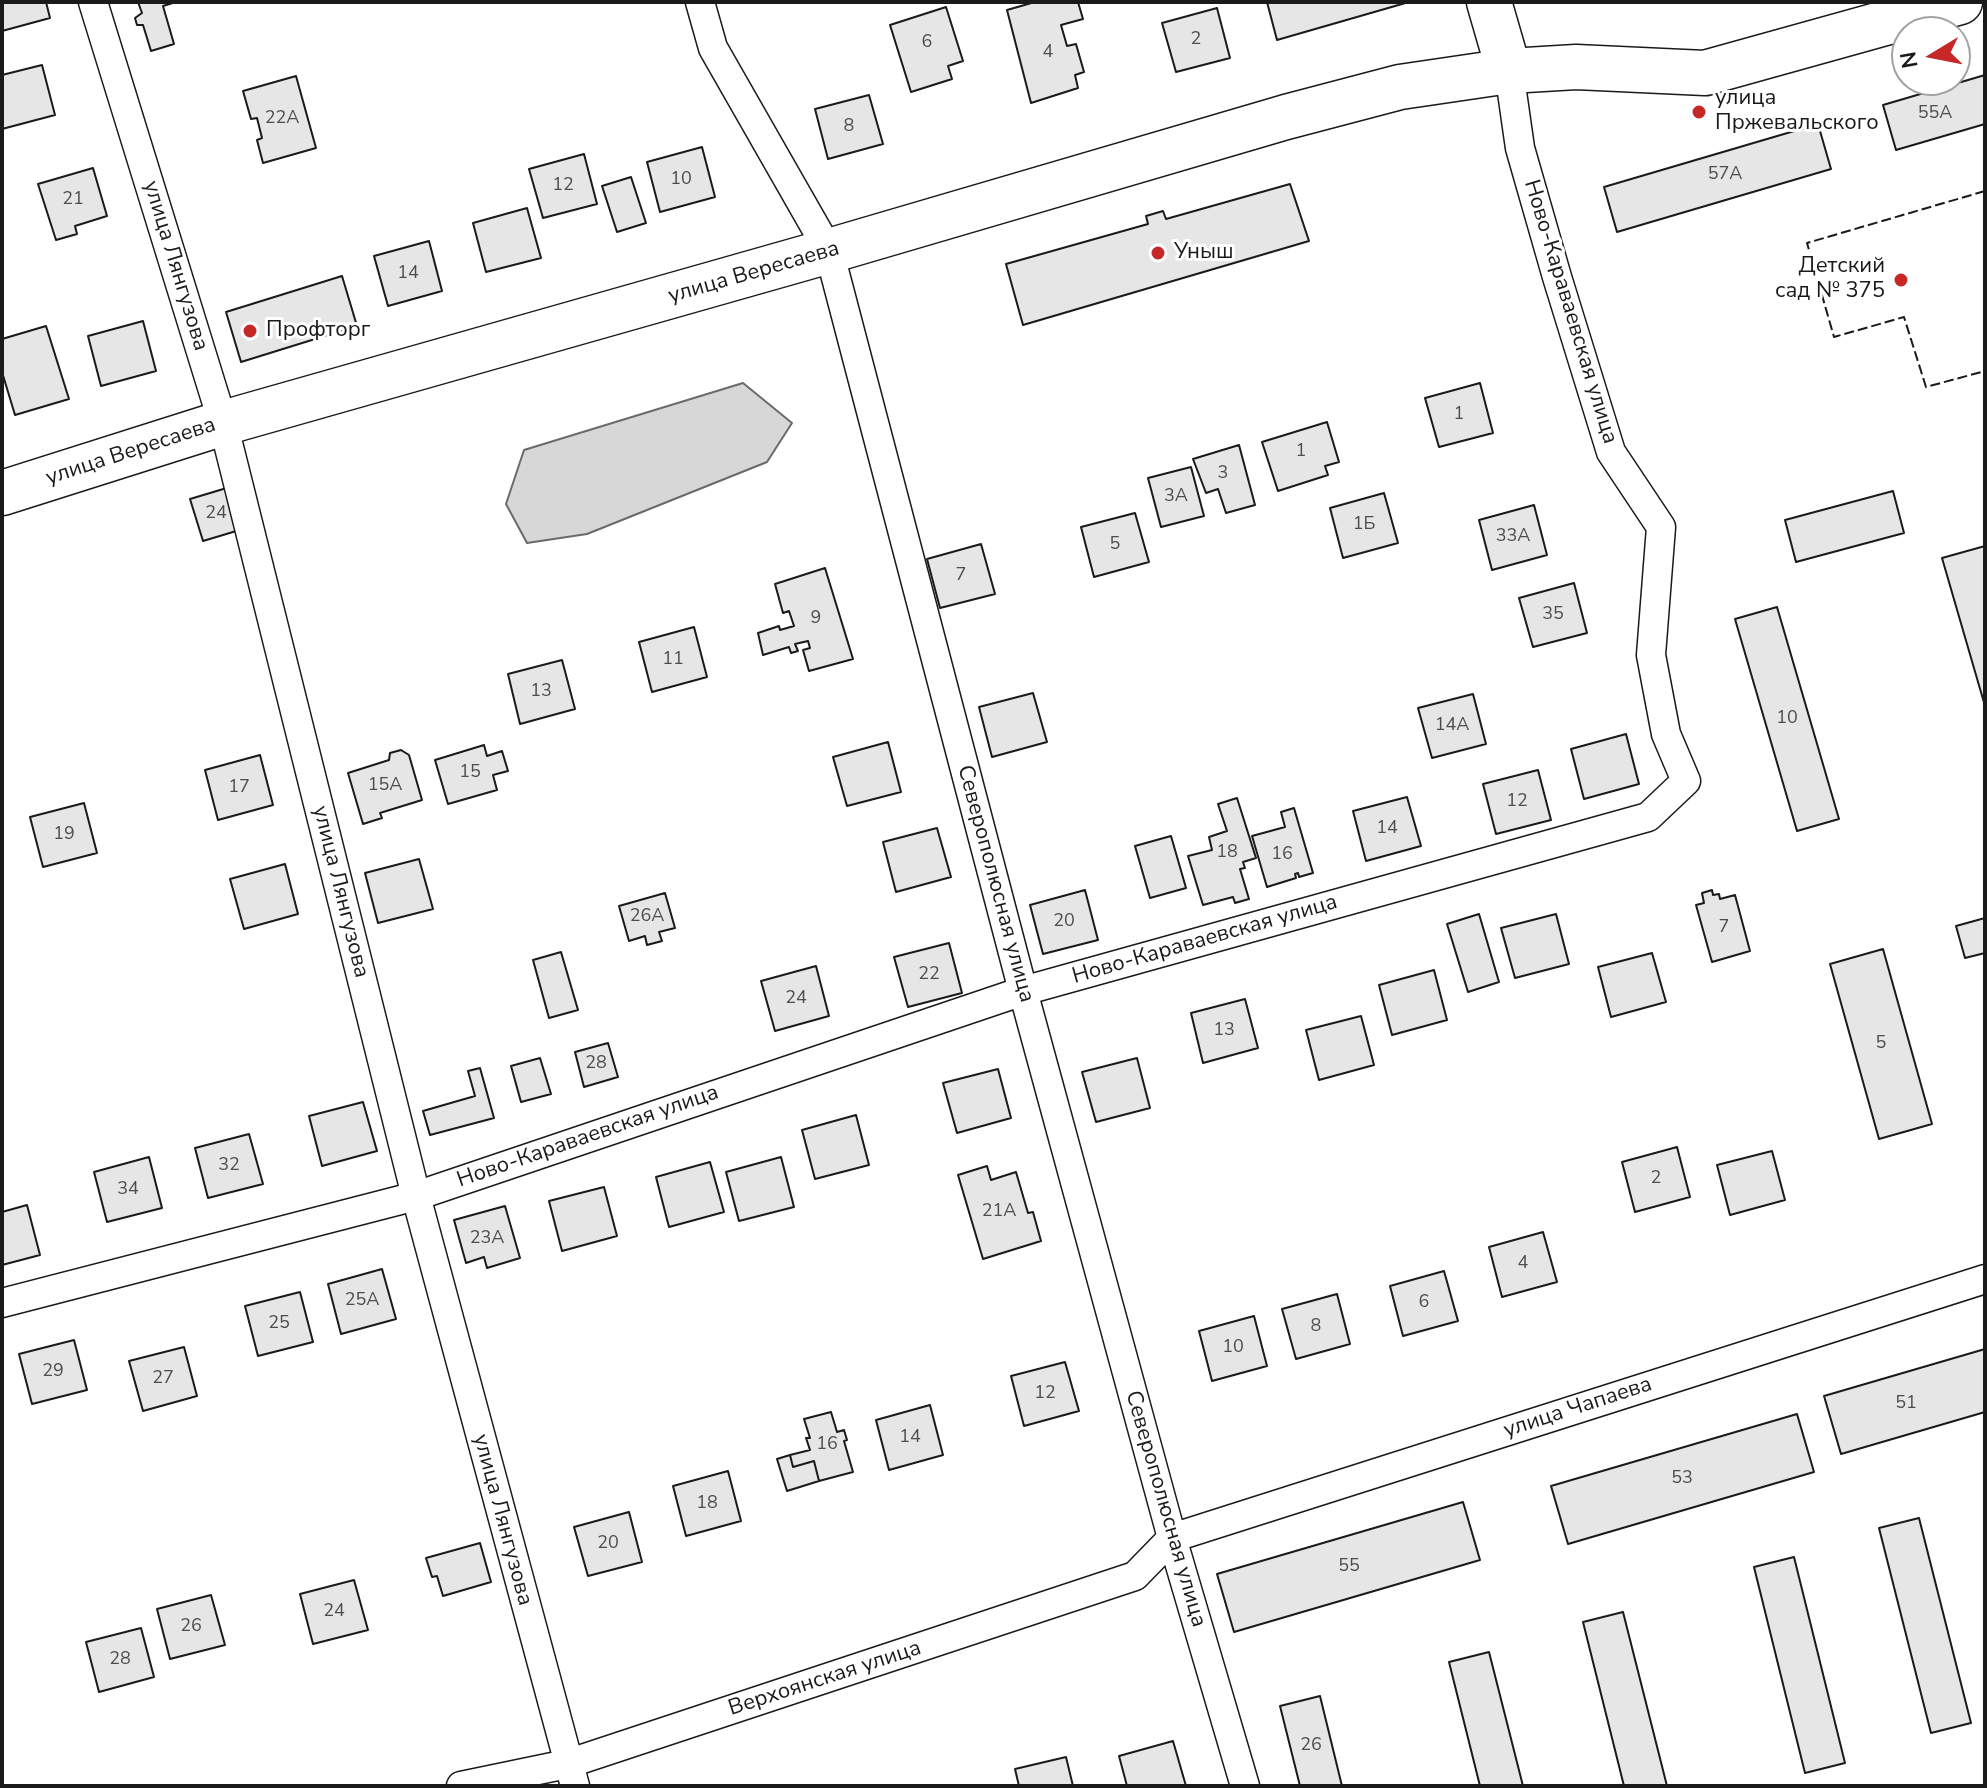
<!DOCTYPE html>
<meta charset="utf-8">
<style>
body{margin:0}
#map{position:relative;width:1987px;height:1788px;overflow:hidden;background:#fff;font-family:"Nunito Sans",sans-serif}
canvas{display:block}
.frame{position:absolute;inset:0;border:4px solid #1a1a1a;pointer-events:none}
.north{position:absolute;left:1891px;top:16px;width:80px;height:80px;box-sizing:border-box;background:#fff;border:2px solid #a3a3a3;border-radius:50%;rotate:260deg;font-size:22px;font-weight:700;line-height:32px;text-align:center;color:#1a1a1a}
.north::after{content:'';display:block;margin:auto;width:28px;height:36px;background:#c62828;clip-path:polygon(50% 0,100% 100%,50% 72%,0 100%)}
</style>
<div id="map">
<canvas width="1987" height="1788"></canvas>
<div class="frame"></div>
<div class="north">N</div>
</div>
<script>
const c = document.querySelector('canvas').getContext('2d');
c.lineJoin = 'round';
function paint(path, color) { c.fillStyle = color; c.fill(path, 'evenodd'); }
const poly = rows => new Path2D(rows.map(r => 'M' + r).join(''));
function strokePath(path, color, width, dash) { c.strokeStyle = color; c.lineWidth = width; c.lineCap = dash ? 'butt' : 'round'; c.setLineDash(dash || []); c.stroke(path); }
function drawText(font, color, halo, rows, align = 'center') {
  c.font = font + ' "Nunito Sans",sans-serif'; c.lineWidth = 6; c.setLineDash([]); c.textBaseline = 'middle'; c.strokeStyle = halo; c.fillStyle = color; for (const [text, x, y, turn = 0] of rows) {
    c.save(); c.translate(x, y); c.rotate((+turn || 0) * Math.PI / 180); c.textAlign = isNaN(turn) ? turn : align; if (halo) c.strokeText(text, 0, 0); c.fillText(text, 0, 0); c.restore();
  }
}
const water = poly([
 [743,383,792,423,767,462,587,534,527,543,506,504,524,450,743,383]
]);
paint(water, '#d7d7d7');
strokePath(water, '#6a6a6a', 2);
const building = poly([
 [2,2,46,2,50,18,2,31,2,2],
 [138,2,176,2,163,6,174,44,151,51,143,25,137,25,135,18,142,13,138,2],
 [1035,2,1078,2,1083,19,1061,25,1067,46,1076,44,1084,72,1075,75,1078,88,1031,103,1007,10,1035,2],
 [1267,2,1409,2,1277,40,1267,2],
 [946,7,963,61,948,66,952,79,911,92,890,25,946,7],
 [1217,8,1230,58,1176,72,1162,23,1217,8],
 [42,65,55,115,2,129,2,75,42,65],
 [1985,75,1985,124,1896,150,1883,105,1985,75],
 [296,76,316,148,263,163,257,140,262,138,257,118,251,119,243,91,296,76],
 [869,95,883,144,828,159,815,109,869,95],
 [1818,124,1831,169,1617,232,1604,187,1818,124],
 [702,147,715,197,660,212,647,162,702,147],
 [584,154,597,204,543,218,529,169,584,154],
 [93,168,107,216,75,226,77,234,56,240,38,184,93,168],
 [631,177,646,223,617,232,602,186,631,177],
 [1290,184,1309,241,1023,325,1006,264,1148,224,1146,216,1163,211,1166,219,1290,184],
 [527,208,541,258,486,272,473,223,527,208],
 [429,241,442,291,388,306,374,256,429,241],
 [342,276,357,326,241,362,226,312,342,276],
 [143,321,156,371,101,386,88,336,143,321],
 [46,326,69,399,15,415,2,372,2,339,46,326],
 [1480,383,1493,433,1439,447,1425,398,1480,383],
 [1327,422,1339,462,1325,466,1328,475,1278,491,1262,442,1327,422],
 [1239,445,1255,505,1226,513,1218,489,1206,493,1193,459,1239,445],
 [1191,467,1204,516,1161,527,1148,478,1191,467],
 [230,487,243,529,203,541,190,499,230,487],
 [1893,491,1904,533,1796,562,1785,520,1893,491],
 [1384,493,1398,543,1343,558,1330,508,1384,493],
 [1534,505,1547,555,1492,570,1479,520,1534,505],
 [1135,513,1149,562,1094,577,1081,527,1135,513],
 [981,544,995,594,940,608,927,559,981,544],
 [1985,546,1985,706,1942,558,1985,546],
 [825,568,853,659,809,671,803,650,810,648,808,641,795,644,798,651,791,653,789,647,763,655,758,633,779,626,780,630,794,626,789,611,783,613,775,584,825,568],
 [1574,583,1587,633,1533,647,1519,598,1574,583],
 [1777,607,1839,819,1797,831,1735,619,1777,607],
 [694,627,707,677,652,692,639,642,694,627],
 [562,660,575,709,520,724,508,674,562,660],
 [1033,693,1047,742,992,757,979,707,1033,693],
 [1473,694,1486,744,1432,758,1418,708,1473,694],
 [1626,734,1639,784,1584,799,1571,749,1626,734],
 [888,742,901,792,847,806,833,757,888,742],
 [484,745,487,756,502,751,508,771,493,775,497,790,448,804,435,760,484,745],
 [401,750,409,755,422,800,380,813,382,818,363,824,348,773,389,760,390,753,401,750],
 [260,755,273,805,218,820,205,770,260,755],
 [1538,770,1551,820,1496,834,1483,784,1538,770],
 [1407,797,1421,846,1366,861,1353,811,1407,797],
 [1237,798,1256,858,1243,862,1245,868,1240,869,1249,899,1235,903,1233,897,1203,905,1188,856,1212,850,1209,837,1227,831,1218,804,1237,798],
 [84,803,97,853,43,867,30,817,84,803],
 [1294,808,1313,873,1299,877,1298,873,1295,874,1296,878,1267,887,1252,836,1285,827,1281,812,1294,808],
 [937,828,951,877,896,892,883,842,937,828],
 [1171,836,1186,888,1150,898,1135,846,1171,836],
 [419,859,433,909,378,923,365,873,419,859],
 [285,864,298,914,244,929,230,879,285,864],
 [1085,890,1098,940,1043,954,1030,905,1085,890],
 [1712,890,1713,895,1719,894,1720,899,1735,895,1750,951,1712,962,1696,905,1704,903,1702,893,1712,890],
 [665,893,675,928,659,932,662,941,647,945,645,936,629,941,619,906,665,893],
 [1479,914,1499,982,1468,992,1447,924,1479,914],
 [1556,914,1569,964,1515,978,1501,928,1556,914],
 [1985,918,1985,953,1965,958,1956,926,1985,918],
 [949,943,962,993,908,1007,894,957,949,943],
 [1883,949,1932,1124,1879,1139,1830,964,1883,949],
 [561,952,578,1010,549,1018,533,960,561,952],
 [1652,953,1666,1002,1611,1017,1598,967,1652,953],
 [816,966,829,1016,775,1031,761,981,816,966],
 [1434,970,1447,1020,1392,1035,1379,985,1434,970],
 [1245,999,1258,1048,1203,1063,1191,1013,1245,999],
 [1361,1016,1374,1065,1319,1080,1306,1030,1361,1016],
 [608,1043,618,1077,584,1087,575,1052,608,1043],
 [540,1058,551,1094,521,1102,511,1066,540,1058],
 [1137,1058,1150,1108,1096,1122,1082,1072,1137,1058],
 [480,1068,494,1118,430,1135,423,1111,475,1096,468,1071,480,1068],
 [998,1069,1011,1118,957,1133,943,1083,998,1069],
 [363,1102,377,1151,322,1166,309,1116,363,1102],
 [856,1115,869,1165,815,1179,802,1130,856,1115],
 [249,1134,263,1184,208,1198,195,1148,249,1134],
 [1677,1147,1690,1197,1635,1212,1622,1162,1677,1147],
 [1772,1151,1785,1200,1730,1215,1717,1165,1772,1151],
 [149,1157,162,1208,107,1222,94,1172,149,1157],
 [781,1157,794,1207,739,1221,726,1172,781,1157],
 [710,1162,724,1212,669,1227,656,1177,710,1162],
 [987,1166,991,1180,1016,1172,1028,1213,1033,1212,1041,1241,983,1259,958,1175,987,1166],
 [604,1187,617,1236,562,1251,549,1201,604,1187],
 [27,1205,40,1255,2,1265,2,1212,27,1205],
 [505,1206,520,1258,487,1268,484,1257,466,1263,454,1220,505,1206],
 [1543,1232,1557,1282,1502,1297,1489,1247,1543,1232],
 [382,1269,396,1319,341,1334,328,1284,382,1269],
 [1444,1271,1458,1321,1403,1336,1390,1286,1444,1271],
 [300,1292,313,1342,258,1356,245,1306,300,1292],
 [1337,1294,1350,1344,1296,1359,1282,1309,1337,1294],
 [1254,1316,1267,1366,1212,1381,1199,1331,1254,1316],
 [74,1340,87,1390,32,1404,19,1354,74,1340],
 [184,1347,197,1396,143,1411,129,1361,184,1347],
 [1985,1349,1985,1412,1841,1454,1824,1396,1985,1349],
 [1065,1362,1079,1411,1024,1426,1011,1376,1065,1362],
 [930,1405,943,1455,889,1470,876,1420,930,1405],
 [831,1412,837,1432,844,1430,847,1440,844,1441,853,1472,819,1481,814,1461,793,1467,790,1455,810,1450,806,1438,810,1438,804,1419,831,1412],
 [1797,1414,1814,1472,1568,1544,1551,1486,1797,1414],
 [790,1455,793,1467,814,1461,819,1481,787,1491,777,1459,790,1455],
 [728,1471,741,1521,686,1536,673,1486,728,1471],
 [1463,1502,1480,1560,1234,1632,1217,1574,1463,1502],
 [629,1512,642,1562,588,1576,574,1527,629,1512],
 [1919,1518,1971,1723,1931,1733,1879,1528,1919,1518],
 [480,1543,491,1582,443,1596,437,1576,432,1577,426,1558,480,1543],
 [1794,1557,1845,1763,1805,1773,1754,1567,1794,1557],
 [354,1580,368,1630,313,1644,300,1594,354,1580],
 [211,1595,225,1645,170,1659,157,1609,211,1595],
 [1623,1612,1667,1786,1624,1786,1583,1622,1623,1612],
 [141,1628,154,1677,99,1692,86,1642,141,1628],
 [1489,1652,1523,1786,1480,1786,1449,1662,1489,1652],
 [1320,1696,1342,1786,1300,1786,1280,1706,1320,1696],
 [1173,1741,1186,1786,1127,1786,1119,1756,1173,1741],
 [1066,1757,1073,1786,1019,1786,1015,1769,1066,1757]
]);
paint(building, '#e6e6e6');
strokePath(building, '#1a1a1a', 2);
const minor = poly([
 [93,2,223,423,416,1196,575,1786],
 [700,2,713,48,829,251,1023,991,1172,1538,1245,1786],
 [2,1303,416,1196,1023,991,1648,817,1686,781,1666,734,1651,655,1661,527,1611,452,1557,277,1520,148,1509,71],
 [461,1786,567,1764,1135,1576,1172,1538,1985,1279]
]);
const primary = poly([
 [1489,2,1509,71],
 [2,493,223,423,829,251,1286,117,1400,87,1509,71,1576,67,1705,73,1960,2]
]);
strokePath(minor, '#1a1a1a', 31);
strokePath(primary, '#1a1a1a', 47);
strokePath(minor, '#fff', 28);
strokePath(primary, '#fff', 44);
strokePath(poly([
 [1985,191,1807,243,1834,337,1904,317,1926,387,1985,371]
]), '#1a1a1a', 2, [10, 4]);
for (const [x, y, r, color] of [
 [1699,112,8,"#c62828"],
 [1158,253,8,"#c62828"],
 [1901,280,8,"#c62828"],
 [250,331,8,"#c62828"]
]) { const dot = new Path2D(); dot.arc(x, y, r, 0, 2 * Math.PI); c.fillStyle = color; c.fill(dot); strokePath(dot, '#fff', 3); }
drawText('18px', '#4d4d4d', null, [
 ["2",1196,40],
 ["6",927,43],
 ["4",1048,53],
 ["55А",1935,114],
 ["22А",282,119],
 ["8",849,127],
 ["57А",1725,175],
 ["10",681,180],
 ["12",563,186],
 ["21",73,200],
 ["14",408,274],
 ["1",1459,415],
 ["1",1301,452],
 ["3",1223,474],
 ["3А",1176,497],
 ["24",216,514],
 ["1Б",1364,525],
 ["33А",1513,537],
 ["5",1115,545],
 ["7",961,576],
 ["35",1553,615],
 ["9",816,619],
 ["11",673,660],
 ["13",541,692],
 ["10",1787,719],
 ["14А",1452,726],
 ["15",470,773],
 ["15А",385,786],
 ["17",239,788],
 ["12",1517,802],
 ["14",1387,829],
 ["19",64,835],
 ["18",1227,853],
 ["16",1282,855],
 ["26А",647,917],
 ["20",1064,922],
 ["7",1724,928],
 ["22",929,975],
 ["24",796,999],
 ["13",1224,1031],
 ["5",1881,1044],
 ["28",596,1064],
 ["32",229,1166],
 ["2",1656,1179],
 ["34",128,1190],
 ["21А",999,1212],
 ["23А",487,1239],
 ["4",1523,1264],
 ["25А",362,1301],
 ["6",1424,1303],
 ["25",279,1324],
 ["8",1316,1327],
 ["10",1233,1348],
 ["29",53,1372],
 ["27",163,1379],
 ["12",1045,1394],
 ["51",1906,1404],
 ["14",910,1438],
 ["16",827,1445],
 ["53",1682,1479],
 ["18",707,1504],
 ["20",608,1544],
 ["55",1349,1567],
 ["24",334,1612],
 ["26",191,1627],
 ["28",120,1660],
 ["26",1311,1746]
]);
drawText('22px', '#1a1a1a', '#fff', [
 ["улица",1715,99],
 ["Пржевальского",1715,124],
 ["Уныш",1174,253],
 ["Детский",1885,267,"right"],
 ["сад № 375",1885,292,"right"],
 ["Профторг",266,331]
], 'left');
drawText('22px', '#1a1a1a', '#fff', [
 ["улица Лянгузова",175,266,73],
 ["улица Вересаева",754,273,-16],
 ["Ново-Караваевская улица",1570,312,73],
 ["улица Вересаева",131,452,-18],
 ["Северополюсная улица",995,884,75],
 ["улица Лянгузова",340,892,76],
 ["Ново-Караваевская улица",1205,940,-16],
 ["Ново-Караваевская улица",588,1137,-19],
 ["улица Чапаева",1578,1408,-18],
 ["Северополюсная улица",1165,1509,74],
 ["улица Лянгузова",502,1520,75],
 ["Верхоянская улица",825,1679,-18]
]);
</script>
